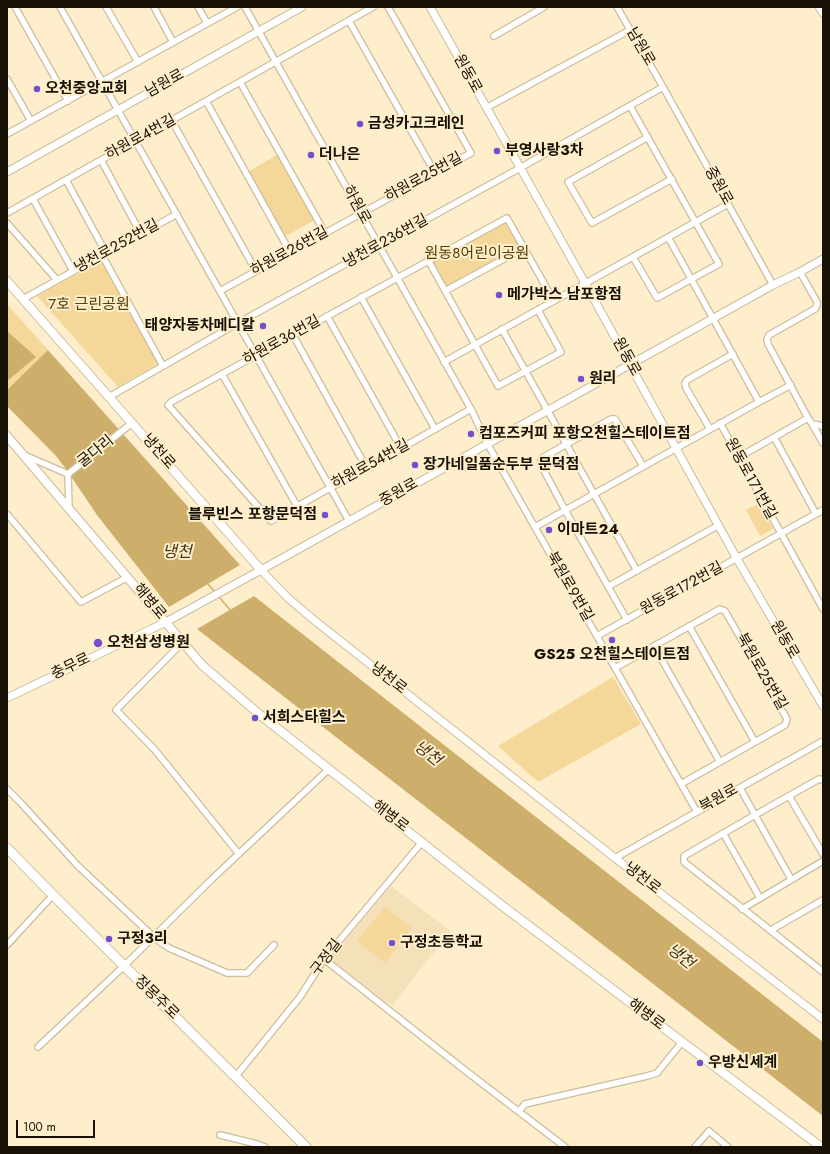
<!DOCTYPE html>
<meta charset="utf-8">
<style>
body{margin:0}
#map{position:relative;width:830px;height:1154px;overflow:hidden;background:#feeecc;font-family:Jost,sans-serif}
canvas{display:block}
.frame{position:absolute;inset:0;border:8px solid #171106;pointer-events:none}
.scale{position:absolute;left:16px;top:1120px;width:79px;height:18px;box-sizing:border-box;border:2px solid #171106;border-top:0;padding-left:5px;font-size:12px;line-height:14px;white-space:nowrap;color:#171106;-webkit-text-stroke:3px #feeecc;paint-order:stroke}
</style>
<div id="map">
<canvas width="830" height="1154"></canvas>
<div class="frame"></div>
<div class="scale">100 m</div>
</div>
<script>
const c = document.querySelector('canvas').getContext('2d');
c.lineJoin = 'round';
function paint(path, color) { c.fillStyle = color; c.fill(path, 'evenodd'); }
const poly = rows => new Path2D(rows.map(r => 'M' + r).join(''));
function strokePath(path, color, width, dash) { c.strokeStyle = color; c.lineWidth = width; c.lineCap = dash ? 'butt' : 'round'; c.setLineDash(dash || []); c.stroke(path); }
function drawText(font, color, halo, rows, align = 'center') {
  c.font = font + ' Jost,"Noto Sans KR",sans-serif'; c.lineWidth = 4; c.setLineDash([]); c.textBaseline = 'middle'; c.strokeStyle = halo; c.fillStyle = color; for (const [text, x, y, turn = 0] of rows) {
    c.save(); c.translate(x, y); c.rotate((+turn || 0) * Math.PI / 180); c.textAlign = isNaN(turn) ? turn : align; if (halo) c.strokeText(text, 0, 0); c.fillText(text, 0, 0); c.restore();
  }
}
paint(poly([
 [391,886,451,931,393,1004,387,1003,332,960,333,955]
]), '#f4e1b9');
paint(poly([
 [280,153,317,219,282,238,246,173],
 [503,222,507,223,520,248,447,289,433,265,434,261],
 [101,261,158,362,157,364,118,387,37,296],
 [7,304,48,350,7,390],
 [759,503,773,529,760,536,746,510],
 [613,677,641,724,538,782,498,746],
 [385,907,412,928,385,963,357,941]
]), '#f5d899');
paint(poly([
 [7,331,36,357,7,381],
 [48,350,240,565,169,607,97,515,66,469,56,456,7,406,7,390],
 [254,596,823,1042,823,1116,197,629]
]), '#cdaf6b');
strokePath(poly([
 [207,583,215,592],
 [219,597,231,611]
]), '#cdaf6b', 1.5);
const minor = poly([
 [15,7,68,101],
 [60,7,349,521],
 [106,7,138,62],
 [154,7,173,42],
 [198,7,207,23],
 [245,7,471,409,487,443,697,812],
 [617,7,663,87,773,285],
 [349,21,435,173],
 [494,36,544,7],
 [7,79,31,121],
 [240,82,325,233],
 [206,101,290,252],
 [630,106,719,264,657,298,633,257],
 [486,108,630,30],
 [172,121,256,271],
 [7,134,237,7],
 [648,137,568,182,592,223,672,179],
 [101,160,141,234],
 [66,180,106,253],
 [33,199,73,271],
 [7,213,373,7],
 [7,223,57,280],
 [102,255,163,366],
 [428,260,498,386,561,352,538,310],
 [800,272,817,302,817,305,815,309,769,335,767,339,768,344,808,418,812,424,823,443],
 [220,291,471,153,388,7],
 [445,291,524,248],
 [361,297,435,429],
 [23,299,177,214],
 [327,316,401,448],
 [502,329,637,571],
 [293,335,366,467],
 [444,362,728,204],
 [222,374,297,506],
 [109,397,238,323,520,168,663,87],
 [759,402,791,385],
 [471,409,271,521,168,405,171,402,293,335,507,218,554,301],
 [720,423,823,609],
 [812,424,819,425,823,427],
 [710,429,686,388,685,383,687,380,733,354],
 [774,437,816,514],
 [24,455,68,474],
 [739,457,808,418],
 [68,474,132,423],
 [68,474,69,508],
 [7,514,81,602,128,577],
 [535,527,759,402,668,237],
 [609,586,719,525],
 [627,620,565,510,541,465,541,461,542,458,611,419,615,419,643,466],
 [689,626,755,742],
 [597,636,823,510],
 [182,643,116,710,155,750,239,854],
 [654,646,720,762],
 [615,668,720,609,725,611,787,719,785,725,681,784],
 [740,788,755,815,684,856,684,862,823,972],
 [7,789,20,802,78,866,157,940,169,948,227,973,247,973,274,945],
 [789,796,823,854],
 [723,833,760,898],
 [615,858,823,741],
 [791,879,755,815,819,779,823,780],
 [742,909,823,861],
 [771,930,823,900],
 [7,945,53,895],
 [324,959,462,1068,565,1147],
 [38,1047,124,966,212,879,329,769],
 [236,1076,300,997,324,959,422,842],
 [519,1111,525,1104,647,1076,657,1073,682,1042],
 [220,1135,257,1144,265,1147],
 [695,1147,709,1131,728,1147]
]);
const tertiary = poly([
 [430,7,585,283,737,559,823,706],
 [819,7,823,13],
 [7,172,302,7],
 [261,570,288,598,314,620,615,858,823,1019],
 [7,698,166,622,261,570,773,285,800,272,823,259]
]);
const secondary = poly([
 [7,281,261,570],
 [7,436,202,665,259,714,500,904,821,1147]
]);
const primary = poly([
 [7,848,53,895,306,1147]
]);
strokePath(minor, '#ccbd9d', 8);
strokePath(tertiary, '#ccbd9d', 9);
strokePath(secondary, '#ccbd9d', 10);
strokePath(primary, '#ccbd9d', 11);
strokePath(minor, '#fff', 5.5);
strokePath(tertiary, '#fff', 7);
strokePath(secondary, '#fff', 8);
strokePath(primary, '#fff', 9);
for (const [x, y, r, color] of [
 [37,89,4,"#7051cb"],
 [360,124,4,"#7051cb"],
 [497,151,4,"#7051cb"],
 [311,155,4,"#7051cb"],
 [499,295,4,"#7051cb"],
 [263,326,4,"#7051cb"],
 [581,379,4,"#7051cb"],
 [471,434,4,"#7051cb"],
 [415,465,4,"#7051cb"],
 [325,515,4,"#7051cb"],
 [549,530,4,"#7051cb"],
 [612,640,4,"#7051cb"],
 [98,643,5,"#7051cb"],
 [255,718,4,"#7051cb"],
 [109,939,4,"#7051cb"],
 [392,943,4,"#7051cb"],
 [700,1063,4,"#7051cb"]
]) { const dot = new Path2D(); dot.arc(x, y, r, 0, 2 * Math.PI); c.fillStyle = color; c.fill(dot); strokePath(dot, '#feeecc', 1.5); }
drawText('15px', '#171106', '#feeecc', [
 ["남원로",640,47,60],
 ["원동로",467,74,61],
 ["남원로",165,84,-29],
 ["하원로4번길",141,138,-29],
 ["하원로25번길",424,178,-29],
 ["중원로",718,186,61],
 ["하원로",356,205,61],
 ["냉천로236번길",386,242,-29],
 ["냉천로252번길",117,247,-29],
 ["하원로26번길",290,252,-29],
 ["하원로36번길",282,341,-29],
 ["원동로",626,357,61],
 ["굴다리",96,452,-39],
 ["냉천로",158,452,49],
 ["하원로54번길",371,465,-29],
 ["원동로171번길",750,479,61],
 ["중원로",399,493,-29],
 ["북원로9번길",569,587,60],
 ["원동로172번길",682,589,-29],
 ["해병로",149,602,50],
 ["원동로",784,640,60],
 ["충무로",71,667,-26],
 ["북원로25번길",761,672,60],
 ["냉천로",388,679,38],
 ["북원로",719,799,-29],
 ["해병로",390,817,38],
 ["냉천로",642,879,38],
 ["구정길",327,958,-53],
 ["정몽주로",156,998,44],
 ["해병로",646,1015,37]
]);
drawText('bold 15px', '#171106', '#feeecc', [
 ["오천중앙교회",45,89],
 ["금성카고크레인",368,124],
 ["부영사랑3차",505,151],
 ["더나은",319,155],
 ["메가박스 남포항점",507,295],
 ["태양자동차메디칼",255,326,"right"],
 ["원리",589,379],
 ["컴포즈커피 포항오천힐스테이트점",479,434],
 ["장가네일품순두부 문덕점",423,465],
 ["블루빈스 포항문덕점",317,515,"right"],
 ["이마트24",557,530],
 ["오천삼성병원",107,643],
 ["GS25 오천힐스테이트점",612,655,"center"],
 ["서희스타힐스",263,718],
 ["구정3리",117,939],
 ["구정초등학교",400,943],
 ["우방신세계",708,1063]
], 'left');
drawText('15px', '#554008', '#feeecc', [
 ["원동8어린이공원",477,254],
 ["7호 근린공원",89,305]
]);
drawText('italic 16px', '#413415', '#feeecc', [
 ["냉천",177,553],
 ["냉천",427,754,38],
 ["냉천",680,957,39]
]);
</script>
